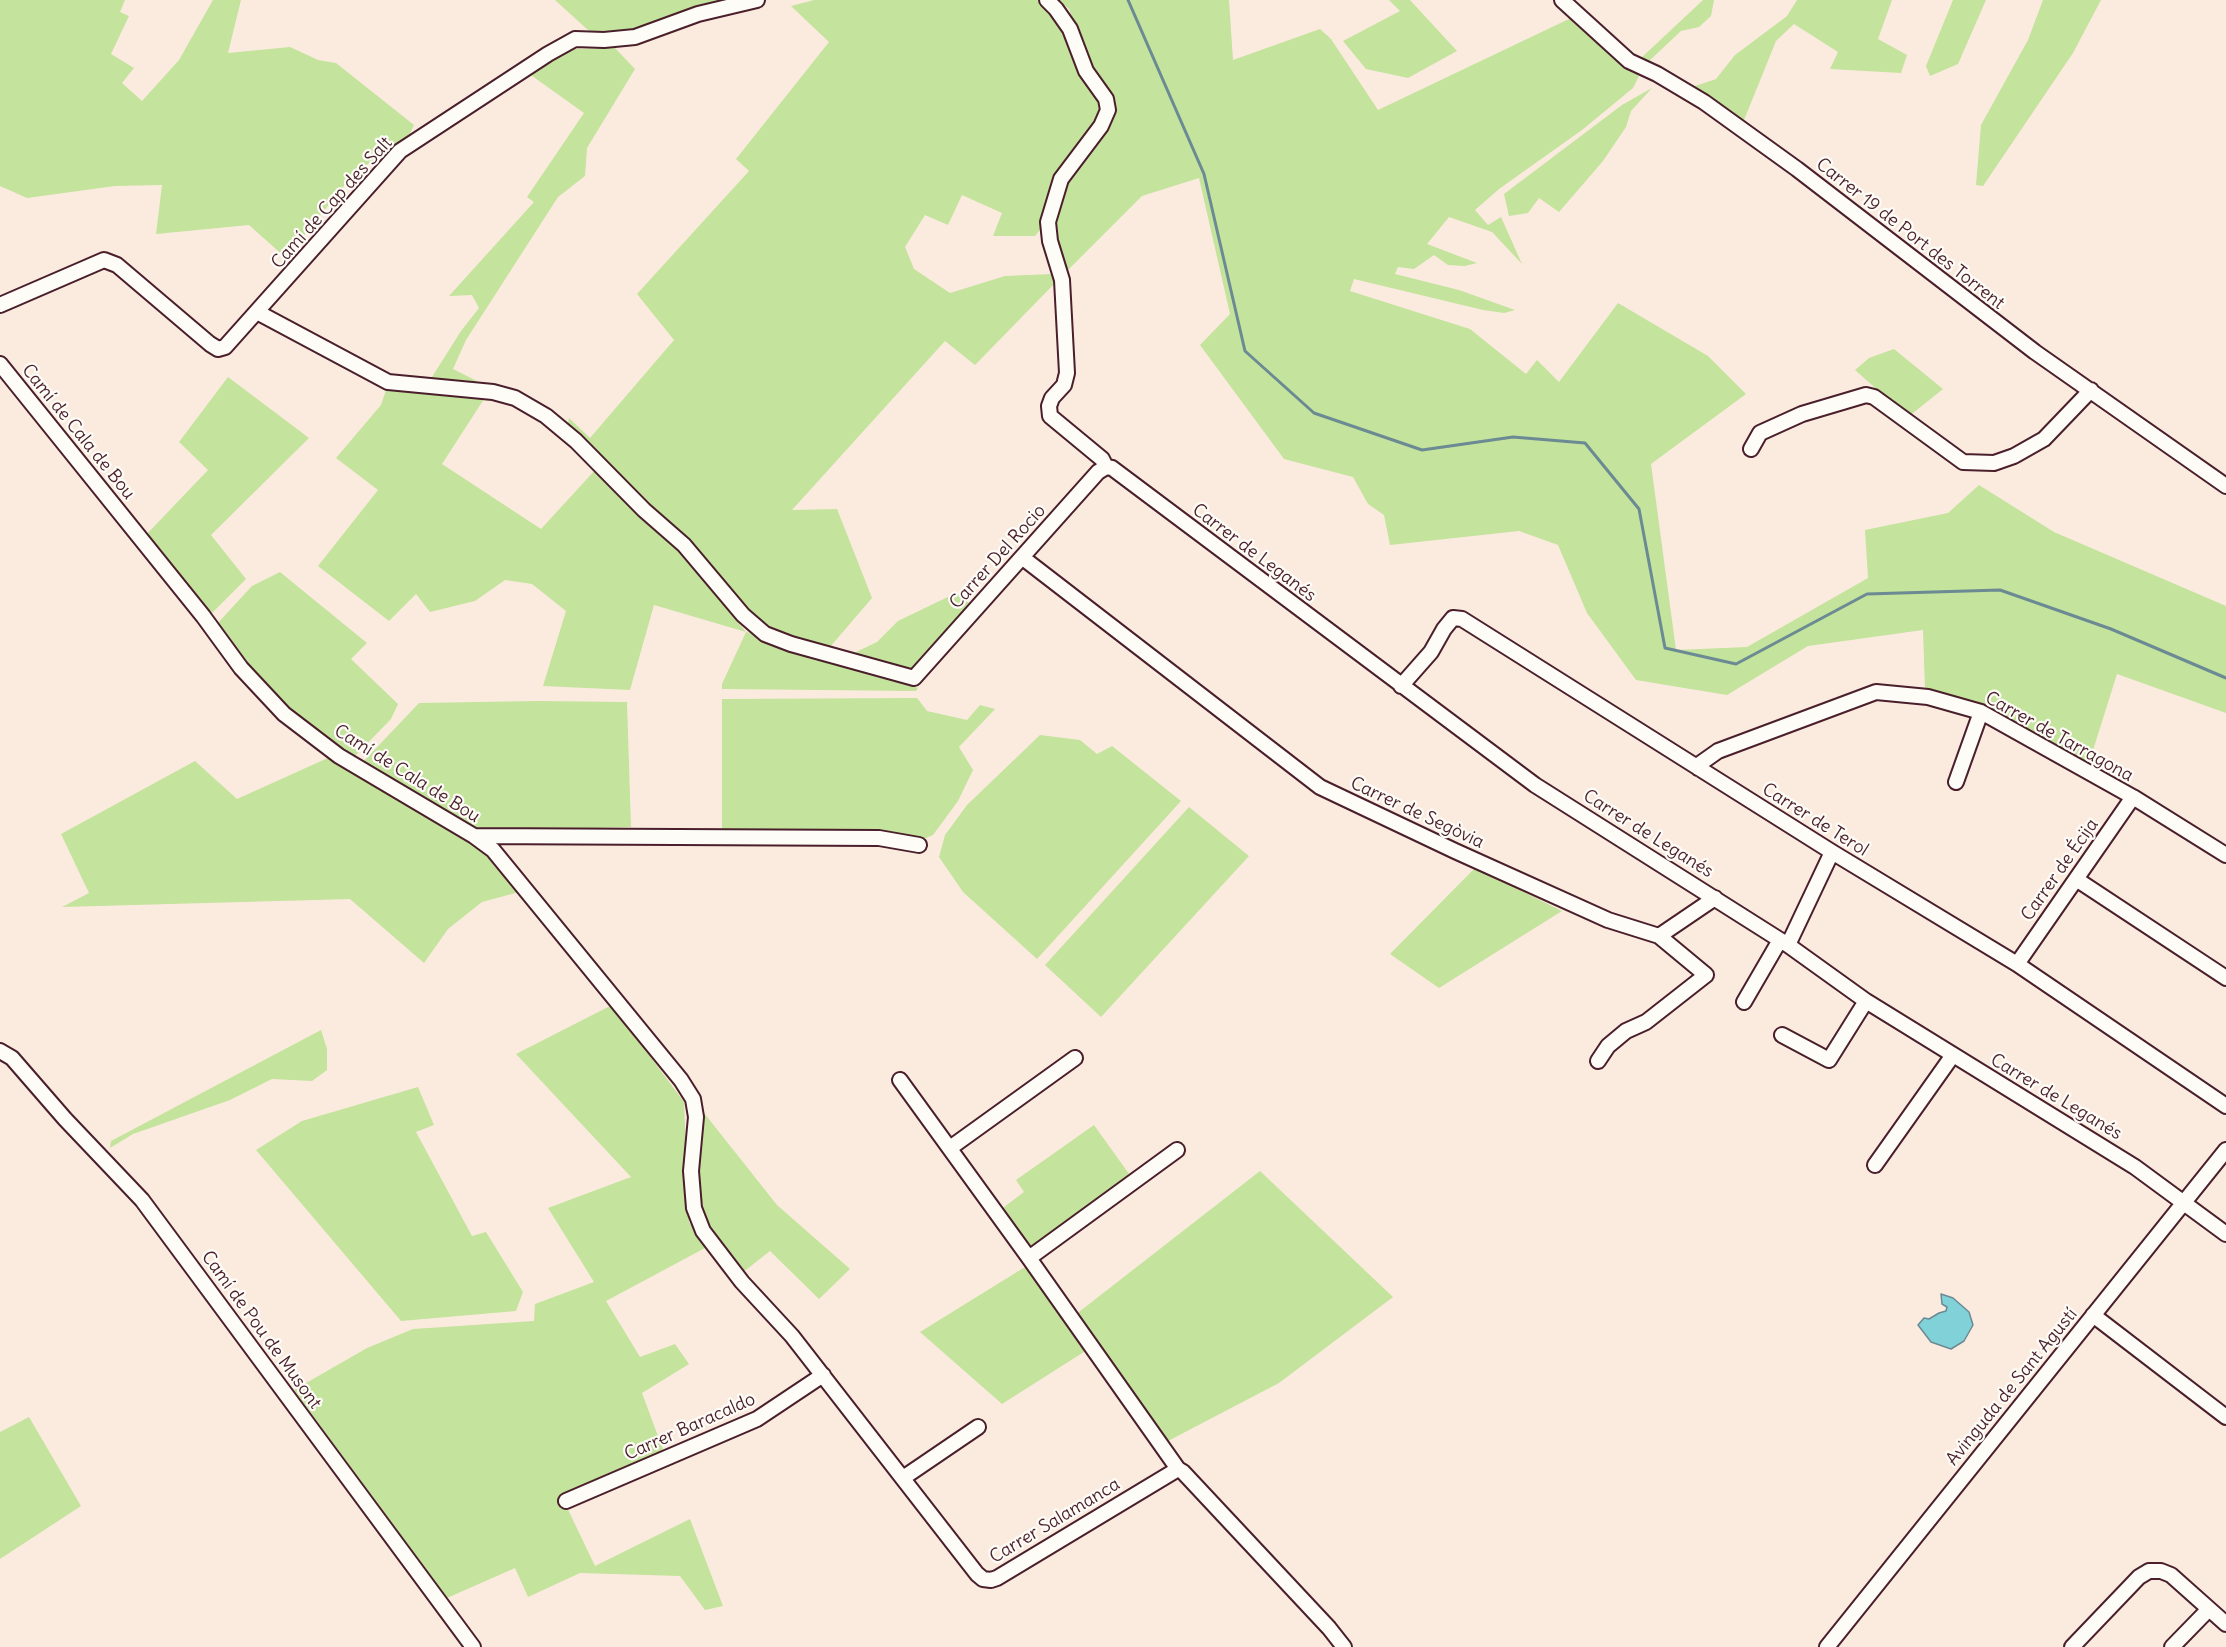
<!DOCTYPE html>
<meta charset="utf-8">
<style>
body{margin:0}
canvas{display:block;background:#fbebdf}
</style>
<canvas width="2226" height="1647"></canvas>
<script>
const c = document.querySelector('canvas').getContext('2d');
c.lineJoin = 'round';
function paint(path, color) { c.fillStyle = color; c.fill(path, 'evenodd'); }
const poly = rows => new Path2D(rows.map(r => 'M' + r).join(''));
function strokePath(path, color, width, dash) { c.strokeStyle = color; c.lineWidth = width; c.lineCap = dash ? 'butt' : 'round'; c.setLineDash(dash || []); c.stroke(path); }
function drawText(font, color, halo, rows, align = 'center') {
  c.font = font + ' Delius,sans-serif'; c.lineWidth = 4.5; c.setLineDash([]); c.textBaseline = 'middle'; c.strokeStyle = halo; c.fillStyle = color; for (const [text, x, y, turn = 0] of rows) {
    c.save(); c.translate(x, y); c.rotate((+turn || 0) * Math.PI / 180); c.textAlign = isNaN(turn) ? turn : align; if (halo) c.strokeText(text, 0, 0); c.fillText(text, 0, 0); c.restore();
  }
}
paint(poly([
 [0,0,125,0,120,12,129,16,111,54,134,68,122,83,142,101,179,60,213,0,241,0,228,53,290,47,318,60,336,63,414,125,407,140,355,172,286,258,249,225,156,234,162,185,115,186,27,198,0,186],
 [555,0,739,0,639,31,601,37,588,30],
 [814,0,1037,0,1061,22,1079,71,1098,95,1102,110,1043,226,1035,236,993,236,1002,213,962,195,948,225,925,215,905,247,914,269,950,293,1005,276,1052,274,1057,281,975,365,945,341,792,510,837,509,872,598,830,647,854,653,877,642,898,621,956,593,974,607,913,673,770,631,746,614,567,428,569,418,590,438,674,340,637,294,749,171,736,159,829,42,791,6],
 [1058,0,1229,0,1233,60,1320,29,1331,39,1378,110,1571,18,1639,76,1633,88,1582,130,1499,189,1475,210,1488,225,1501,217,1522,264,1492,232,1449,217,1427,244,1477,263,1465,266,1448,265,1434,255,1414,269,1398,267,1395,274,1459,290,1515,310,1504,313,1483,310,1354,279,1350,291,1470,329,1526,374,1537,360,1559,382,1618,303,1708,356,1746,394,1651,464,1676,650,1747,647,1868,578,1865,530,1948,513,1979,485,2054,532,2226,606,2226,713,2117,674,2089,763,1982,705,1925,689,1923,630,1808,646,1727,695,1636,680,1587,613,1558,545,1519,531,1390,545,1384,515,1368,504,1353,477,1284,459,1200,345,1230,314,1199,178,1142,196,1065,273,1055,241,1055,221,1065,184,1117,109,1087,60,1069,9],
 [1389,0,1410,0,1457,51,1408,78,1366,69,1343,41,1400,11],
 [1703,0,1714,0,1711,16,1699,27,1681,31,1648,62,1640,59],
 [1797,0,1892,0,1878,39,1907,55,1901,73,1830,69,1838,52,1794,24,1776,41,1742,125,1689,88,1716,79,1735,55,1787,16],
 [1953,0,1986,0,1958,64,1930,76,1926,66],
 [2043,0,2101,0,2073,53,1983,186,1976,185,1981,125,2028,40],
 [615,48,635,69,587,148,585,176,558,197,466,340,453,369,491,388,395,376,432,377,461,331,479,308,472,295,449,296,534,202,527,197,584,113,528,73,575,49],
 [1652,88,1631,111,1626,127,1603,161,1559,212,1539,198,1528,213,1509,216,1504,194,1622,105],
 [1894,349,1943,389,1908,417,1855,370,1869,358],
 [228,377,309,438,211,535,246,579,208,617,145,536,208,470,179,442],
 [386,390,484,399,442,464,541,529,597,468,645,520,674,543,746,632,755,634,775,645,905,682,918,688,916,691,722,689,722,684,746,632,654,605,630,690,543,686,566,611,532,584,505,580,475,601,430,612,416,594,389,621,318,566,378,490,336,458,381,405],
 [280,572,367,643,351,659,398,704,391,719,354,757,345,756,288,711,247,668,215,626,252,586],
 [917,698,927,711,967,720,980,705,995,709,959,747,973,770,958,801,933,835,919,841,722,833,722,699],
 [538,701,627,702,631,827,477,831,362,763,419,703],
 [1040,735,1080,740,1097,754,1112,746,1181,801,1037,959,963,892,939,857,945,835,967,805],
 [330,757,481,850,519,892,482,902,448,929,424,963,350,899,62,907,89,893,61,834,195,761,237,799],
 [1189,807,1249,856,1101,1017,1045,965],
 [1475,868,1562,911,1439,988,1390,954],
 [612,1005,684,1102,689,1222,705,1248,606,1301,640,1357,675,1344,689,1364,642,1393,665,1455,563,1499,595,1566,690,1519,723,1606,705,1610,680,1576,580,1573,528,1597,515,1568,447,1598,294,1390,367,1348,413,1329,534,1321,535,1304,594,1282,548,1208,631,1177,516,1054],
 [321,1030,327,1049,327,1070,312,1081,272,1079,230,1100,133,1134,110,1148,111,1141],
 [418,1087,434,1125,416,1132,472,1236,486,1232,523,1292,516,1311,401,1321,256,1150,302,1121],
 [704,1113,777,1205,850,1269,819,1299,770,1251,742,1273,705,1224,698,1171],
 [1094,1125,1132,1178,1029,1252,1000,1210,1024,1192,1016,1180],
 [1260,1171,1393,1297,1279,1383,1168,1441,1075,1315],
 [1025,1267,1087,1350,1002,1404,920,1332],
 [29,1417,81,1506,0,1559,0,1432]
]), '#c4e39c');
const water = poly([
 [1941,1294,1953,1298,1969,1312,1973,1325,1964,1341,1951,1349,1931,1342,1918,1325,1924,1318,1929,1319,1939,1313,1946,1311,1947,1307,1942,1304,1941,1294]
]);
paint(water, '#81d2d8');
strokePath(water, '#6b8a93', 1.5);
strokePath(poly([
 [1128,0,1204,174,1245,351,1314,413,1422,450,1513,437,1585,443,1639,509,1665,648,1736,664,1867,594,2000,590,2111,629,2226,678]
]), '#6b8a93', 3);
const minor = poly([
 [1047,0,1056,9,1070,29,1086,71,1106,99,1108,110,1101,126,1061,179,1048,222,1050,241,1062,280,1067,373,1064,385,1052,398,1049,406,1050,416,1102,459,1106,467],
 [1562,0,1629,61,1657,74,1704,102,1797,169,2035,352,2226,486],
 [0,305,104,260,117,265,210,344,218,349,225,347,400,151,548,54,575,39,604,40,635,37,698,14,757,0],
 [257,312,388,382,493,392,515,398,546,416,576,441,644,510,684,545,743,615,765,634,791,644,914,678,1098,472,1106,467,1112,468,1535,785,1788,945,1866,1001,2135,1167,2226,1234],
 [0,364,203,616,241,668,284,714,339,756,474,836,493,850,681,1080,693,1099,696,1117,691,1171,694,1208,703,1231,742,1282,792,1336,977,1574,983,1579,991,1580,997,1578,1178,1469,1183,1472,1329,1628,1344,1647],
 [1751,449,1760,433,1802,414,1866,395,1874,397,1963,462,1994,463,2014,456,2044,439,2091,390],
 [1023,558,1320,787,1455,851,1608,920,1659,936,1706,975,1646,1022,1626,1031,1608,1046,1598,1061],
 [1401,686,1431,652,1444,629,1453,618,1462,619,1832,852,2017,964,2226,1106],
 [1698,768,1701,763,1718,751,1876,692,1928,697,1981,712,2133,797,2226,855],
 [1956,782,1981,712],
 [474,836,879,838,919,845],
 [2076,879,2226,978],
 [1659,936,1715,898],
 [1788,945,1832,852],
 [2017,964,2133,797],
 [1744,1002,1780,940],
 [1782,1035,1829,1060,1866,1001],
 [0,1051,12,1058,65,1119,142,1200,473,1647],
 [900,1080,1029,1258,1178,1469],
 [950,1148,1075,1058],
 [1875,1165,1953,1055],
 [1029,1258,1177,1150],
 [2093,1315,2226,1417],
 [903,1478,978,1427],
 [566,1501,757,1419,823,1375],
 [1827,1647,2226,1150],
 [2072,1647,2139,1577,2149,1571,2161,1571,2171,1575,2226,1624],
 [2172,1647,2209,1609]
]);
strokePath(minor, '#4a1f2b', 18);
strokePath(minor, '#fdfcf7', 14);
drawText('18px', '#4a1f2b', '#fdfcf7', [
 ["Camí de Cap des Salt",332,203,-48],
 ["Carrer 19 de Port des Torrent",1910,234,38],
 ["Camí de Cala de Bou",78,432,51],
 ["Carrer de Leganés",1254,553,37],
 ["Carrer Del Rocio",998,557,-48],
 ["Carrer de Tarragona",2059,737,29],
 ["Camí de Cala de Bou",407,774,32],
 ["Carrer de Segòvia",1417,813,25],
 ["Carrer de Terol",1815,820,32],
 ["Carrer de Leganés",1648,834,32],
 ["Carrer de Écija",2060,870,-55],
 ["Carrer de Leganés",2056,1097,31],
 ["Camí de Pou de Musont",261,1330,54],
 ["Avinguda de Sant Agustí",2012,1387,-51],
 ["Carrer Baracaldo",690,1427,-24],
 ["Carrer Salamanca",1055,1521,-31]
]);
</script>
